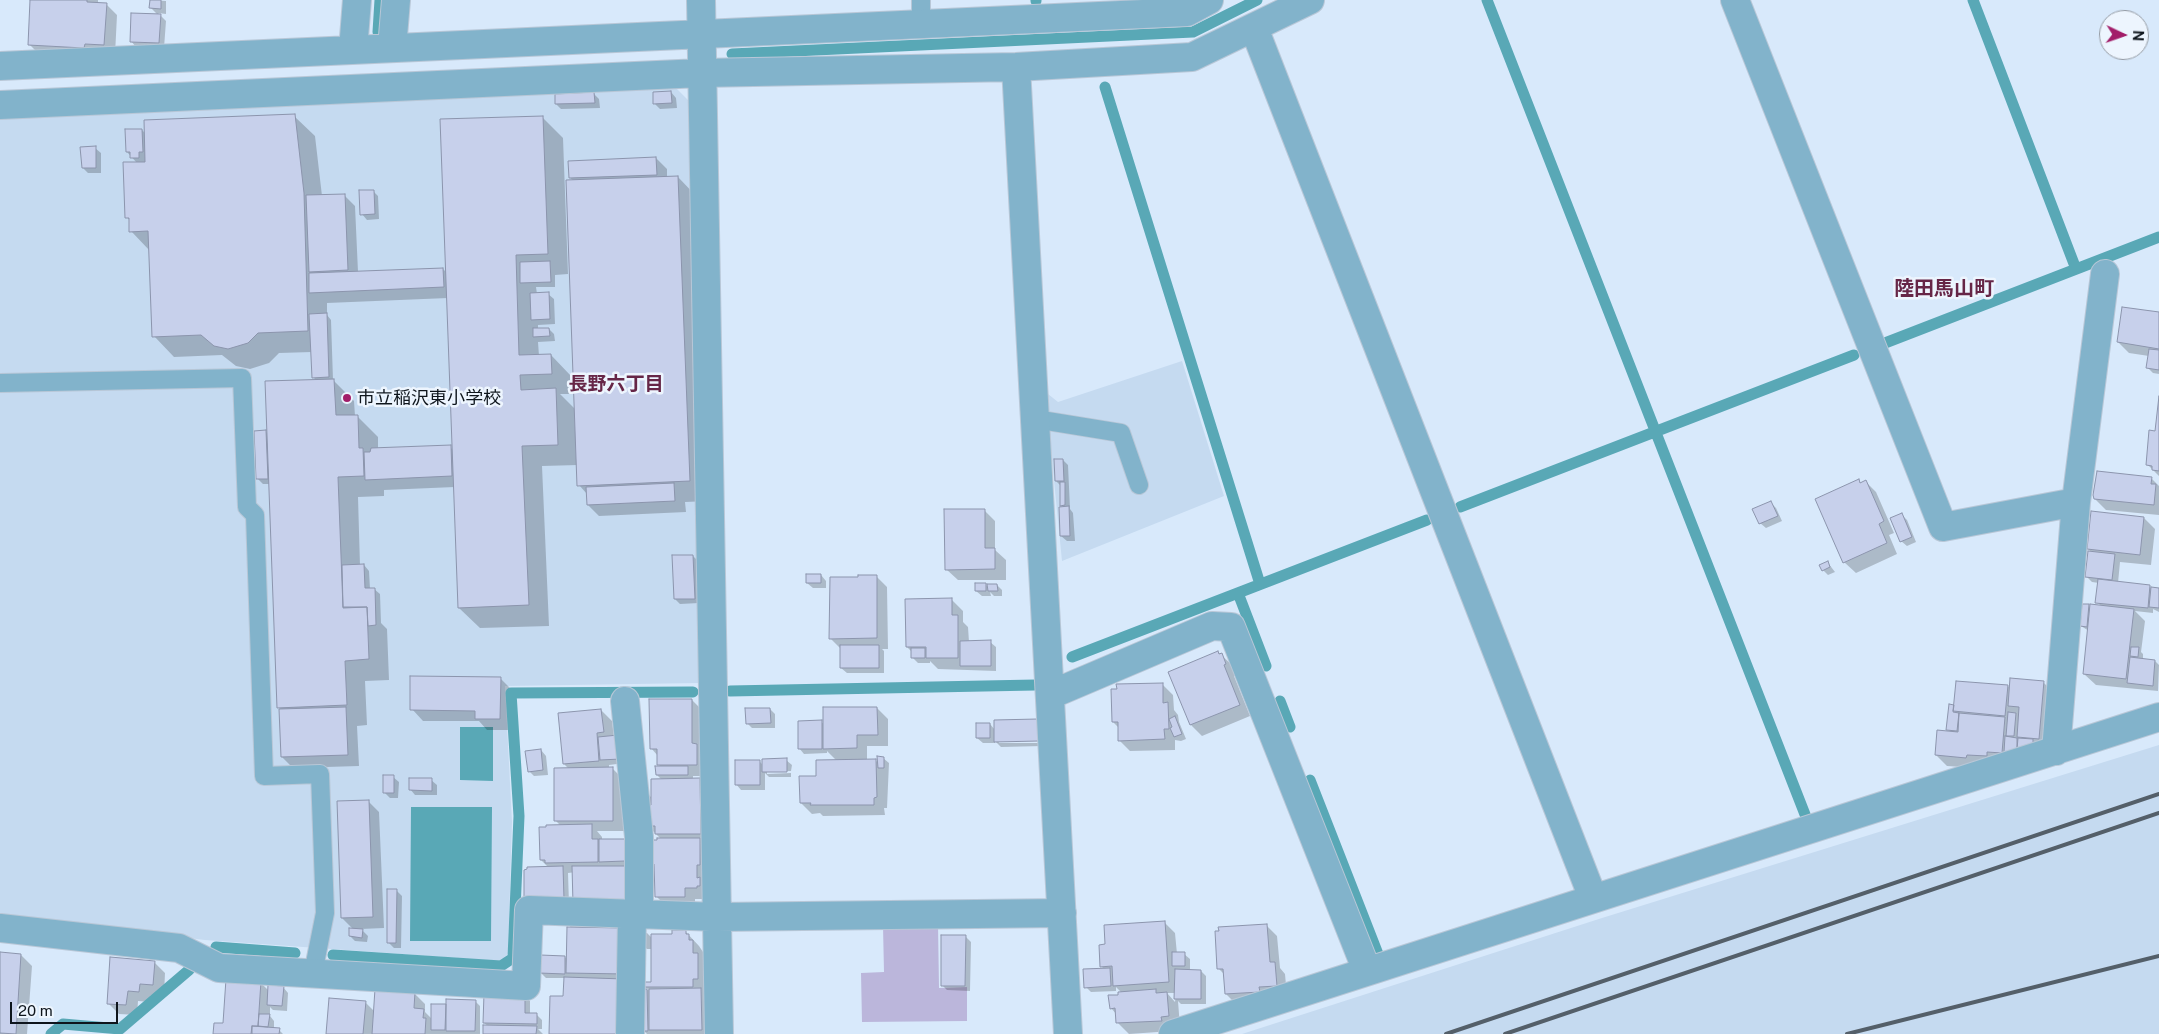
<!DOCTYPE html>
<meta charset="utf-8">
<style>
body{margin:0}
#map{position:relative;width:2159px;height:1034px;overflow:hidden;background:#d8e9fb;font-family:"Public Sans",sans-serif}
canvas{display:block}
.north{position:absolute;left:2099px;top:10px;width:50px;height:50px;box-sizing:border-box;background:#edf5fe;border:1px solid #949ba4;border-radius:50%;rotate:93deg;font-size:14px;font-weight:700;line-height:20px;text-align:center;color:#0e151c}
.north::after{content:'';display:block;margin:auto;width:18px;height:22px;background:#a21d69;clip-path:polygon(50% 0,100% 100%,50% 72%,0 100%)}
.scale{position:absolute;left:10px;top:1002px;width:108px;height:22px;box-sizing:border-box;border:2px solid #0e151c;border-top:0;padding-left:6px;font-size:15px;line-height:18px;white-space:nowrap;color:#0e151c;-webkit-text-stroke:4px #edf5fe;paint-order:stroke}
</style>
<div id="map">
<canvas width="2159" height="1034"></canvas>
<div class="north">N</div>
<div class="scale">20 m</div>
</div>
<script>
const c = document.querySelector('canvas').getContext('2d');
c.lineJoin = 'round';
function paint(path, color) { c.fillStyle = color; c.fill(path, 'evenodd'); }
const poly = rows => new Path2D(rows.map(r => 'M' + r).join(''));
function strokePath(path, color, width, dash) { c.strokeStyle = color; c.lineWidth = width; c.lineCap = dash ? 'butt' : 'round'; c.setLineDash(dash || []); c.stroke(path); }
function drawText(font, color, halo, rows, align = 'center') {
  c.font = font + ' "Public Sans","Noto Sans JP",sans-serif'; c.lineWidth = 5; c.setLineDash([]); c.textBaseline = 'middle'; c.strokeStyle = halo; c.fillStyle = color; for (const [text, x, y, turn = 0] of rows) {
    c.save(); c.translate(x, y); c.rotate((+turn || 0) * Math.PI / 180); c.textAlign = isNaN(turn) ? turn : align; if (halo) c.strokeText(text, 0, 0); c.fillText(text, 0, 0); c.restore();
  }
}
paint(poly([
 [676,88,688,100,699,683,505,686,512,822,508,954,500,961,205,940,0,915,0,114],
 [1182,361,1224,496,1062,561,1050,440,1048,394,1058,402],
 [2159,745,2159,1034,1242,1034,1602,918]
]), '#c5daf0');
paint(poly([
 [938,924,939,988,967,987,967,1021,862,1022,861,973,884,972,883,926]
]), '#bbb6db');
paint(poly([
 [460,727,493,727,493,781,460,780],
 [411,807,492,807,491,941,410,941]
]), '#59a8b6');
paint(poly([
 [32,0,98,0,98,4,106,4,117,15,115,55,40,55,29,44],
 [151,0,166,1,166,14,158,13,166,21,164,48,136,47,131,41,158,15,151,8],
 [671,92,676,98,677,108,660,109,655,104],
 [594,94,599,99,600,108,561,109,556,104],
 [294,116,315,136,322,196,344,195,355,206,358,272,443,269,447,273,542,117,563,138,568,274,555,275,555,287,536,287,537,294,548,294,554,299,555,324,538,325,538,329,549,329,554,334,555,341,538,342,539,356,551,355,571,376,572,394,560,394,576,410,574,181,570,178,656,158,667,169,667,178,678,177,698,198,710,501,685,502,686,512,599,516,588,505,587,494,579,485,578,465,542,466,549,626,480,628,459,608,455,487,384,490,384,496,358,497,360,566,364,565,369,571,370,589,374,589,380,594,381,623,387,629,389,680,365,681,367,725,357,726,359,766,293,768,282,757,282,711,279,707,270,484,263,484,257,478,266,432,269,434,317,381,313,377,312,352,279,353,269,363,250,369,236,366,222,355,174,357,154,336,150,251,131,231,130,221,127,217,137,163,127,152,142,130,145,133],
 [448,298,453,450,450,447,378,449,378,437,357,416,355,416,354,401,333,380,331,320,327,315,327,303],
 [95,148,101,153,101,173,88,173,83,168],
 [373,191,378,196,379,219,367,220,362,214],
 [2159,313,2159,374,2153,373,2148,368,2149,356,2129,353,2118,342],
 [2159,408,2159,476,2147,464,2156,432],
 [1063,460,1068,465,1070,509,1073,513,1075,541,1067,541,1061,536,1065,508,1062,505,1061,486,1056,481],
 [2151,478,2159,486,2159,515,2106,510,2095,499],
 [1858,481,1861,484,1865,481,1876,492,1894,533,1889,535,1897,554,1856,573,1844,562],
 [1770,502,1776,508,1782,521,1766,528,1760,523],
 [984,510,995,521,995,550,1006,560,1006,580,958,580,946,569],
 [1902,515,1907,520,1916,542,1907,546,1901,541],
 [2144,518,2155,529,2151,565,2120,562,2118,583,2159,589,2159,612,2153,609,2153,613,2135,611,2145,621,2141,652,2143,654,2143,659,2155,661,2159,665,2158,691,2096,685,2084,674,2089,631,2081,626,2089,606,2091,608,2101,606,2097,602,2099,583,2092,582,2087,577,2092,553,2088,549],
 [693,556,698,561,699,603,680,604,675,599],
 [1828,563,1835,572,1828,575,1823,570],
 [821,575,826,581,826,588,813,588,807,583],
 [876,576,887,587,888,649,882,649,884,651,884,673,847,673,841,668,841,649,830,638],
 [985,584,989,588,997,585,1002,590,1002,596,994,596,990,592,991,596,982,596,976,591],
 [952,600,963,611,963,622,968,627,969,642,990,642,996,647,996,671,938,669,930,661,930,663,918,663,913,658,913,653,907,647],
 [1218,652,1232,665,1236,676,1234,676,1250,716,1202,736,1191,725,1170,672],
 [500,678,511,689,511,730,487,730,479,721,423,721,412,709],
 [2043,682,2054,693,2049,749,1977,768,1947,766,1936,755,1951,732,1948,729,1953,706,2008,686,2011,689],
 [1162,684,1173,695,1174,710,1178,715,1179,722,1186,739,1181,741,1175,740,1175,750,1130,751,1119,740,1119,728,1113,722],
 [692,700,703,711,708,776,693,776,693,780,700,780,711,791,707,899,695,899,695,907,667,907,656,896,655,870,649,863,661,839,648,826,646,792,652,798,662,780,657,775,661,767,659,765,658,756,651,748],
 [877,708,888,719,888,746,867,746,867,761,876,761,879,763,883,758,889,763,887,808,884,808,885,815,823,816,820,813,812,814,801,803,817,777,837,761,827,751,827,753,804,754,799,748,821,722,824,724],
 [770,709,775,714,775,728,752,728,747,723],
 [601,710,612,721,614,737,625,763,609,765,609,768,612,768,623,779,624,831,597,831,602,837,602,840,624,840,630,845,630,866,568,873,569,904,531,905,549,868,541,860,561,826,555,820,569,769,564,764],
 [990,724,995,730,999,743,1043,743,1043,746,1001,747,995,741,995,743,983,743,977,738],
 [541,750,546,756,548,775,534,776,529,771],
 [786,760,792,765,791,771,767,771,767,774,791,773,791,777,769,777,765,773,765,790,741,790,736,784,759,761,763,765],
 [393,777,399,782,398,798,390,798,384,792],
 [431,780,437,785,437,795,415,795,410,789],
 [368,801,379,812,384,928,361,929,368,936,367,942,355,941,350,936,354,930,342,918],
 [396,890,402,896,401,948,394,948,388,942],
 [569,918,598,924,598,929,634,985,551,1034,564,997,565,978,546,978,541,973,565,957,568,960,571,928,569,925],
 [1164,922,1175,933,1177,954,1184,954,1190,959,1190,971,1201,971,1206,976,1206,1004,1181,1004,1178,1001,1180,1027,1172,1031,1129,1034,1118,1023,1117,1015,1111,1008,1122,993,1116,987,1116,991,1091,992,1086,987,1104,969,1101,966,1106,945],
 [1167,993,1176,993,1175,1002],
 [1266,925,1277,936,1280,968,1285,974,1287,996,1237,1005,1226,994,1225,975,1219,969],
 [685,931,699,946,703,952,703,960,709,965,709,990,704,990,704,993,711,1000,712,1034,647,1034,643,1030,637,990,649,990,645,987,653,983,652,949,647,949,641,944,641,933,647,933,652,938],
 [965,936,971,942,970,991,947,990,942,985],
 [0,954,21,955,32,966,27,1034,0,1034],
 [154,962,165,973,164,995,151,995,150,1002,138,1001,137,1015,119,1014,108,1003],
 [260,982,269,991,283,987,288,993,287,1011,273,1010,270,1007,270,1016,274,1021,274,1029,279,1030,283,1034,215,1034],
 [414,993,425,1004,425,1012,432,1019,433,1005,448,1006,475,1001,480,1006,480,1034,328,1034,365,1002,375,1012],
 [525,996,530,1001,530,1014,536,1014,542,1020,542,1029,538,1029,543,1034,484,1034,488,1026,484,1023]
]), '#0003');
strokePath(poly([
 [1036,0,1036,1],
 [1487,0,1806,817],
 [1973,0,2076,269],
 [378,32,380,0],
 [732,54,1193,32,1257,0],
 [1105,87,1260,584],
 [1885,343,2159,237],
 [1460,507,1854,355],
 [1238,593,1266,666],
 [1072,657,1427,520],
 [730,691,1035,685],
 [1280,701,1290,727],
 [1310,780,1378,954],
 [216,947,295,953],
 [333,955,501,966,513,958,519,816,511,693,693,692],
 [51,1034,63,1024,120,1029,189,970]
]), '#59a8b6', 11);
const building = poly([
 [30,0,87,0,87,2,107,3,104,45,85,44,84,48,28,45,30,0],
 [150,0,161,0,161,9,149,8,150,0],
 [131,13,161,14,159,43,130,42,131,13],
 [671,91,672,103,653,104,653,92,671,91],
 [594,92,595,103,555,104,555,94,594,92],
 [295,114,304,193,308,331,258,333,248,343,228,349,214,346,201,335,152,337,148,231,129,232,129,218,125,218,123,162,145,162,144,120,295,114],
 [543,116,548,254,516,255,519,355,551,354,552,374,520,375,521,390,556,388,558,445,522,446,529,605,458,608,440,119,543,116],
 [125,129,142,129,143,152,139,152,139,158,130,158,130,152,126,152,125,129],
 [96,146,96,168,82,168,80,147,96,146],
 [656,157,657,175,569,178,568,161,656,157],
 [678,176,690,481,577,486,566,180,678,176],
 [359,190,374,190,375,214,360,215,359,190],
 [345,194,348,270,309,272,306,195,345,194],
 [550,261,551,282,520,283,520,262,550,261],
 [443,268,444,287,309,293,309,273,443,268],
 [549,292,550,319,531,320,530,293,549,292],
 [2122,307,2159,312,2159,349,2117,342,2122,307],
 [327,313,329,377,312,378,309,314,327,313],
 [533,328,549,328,550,336,533,337,533,328],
 [2149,349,2159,350,2159,370,2146,368,2149,349],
 [334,379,336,415,358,415,359,448,363,448,364,476,338,477,343,608,367,607,369,659,345,661,347,705,277,708,265,381,334,379],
 [2159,396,2159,471,2152,470,2152,466,2146,465,2149,430,2155,431,2159,396],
 [266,430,268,479,256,479,254,431,266,430],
 [451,445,452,476,365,480,364,452,370,452,371,448,451,445],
 [1054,459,1063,459,1064,481,1055,481,1054,459],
 [2097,471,2152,477,2151,484,2156,484,2154,505,2094,499,2093,495,2097,471],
 [1859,479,1860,483,1866,480,1884,521,1879,524,1887,543,1843,563,1815,499,1859,479],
 [1060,482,1065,482,1065,505,1060,506,1060,482],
 [674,483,675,501,587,505,586,487,674,483],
 [1771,501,1778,516,1759,524,1752,509,1771,501],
 [1069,506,1070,536,1060,536,1059,507,1069,506],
 [944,509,985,509,985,548,995,548,995,569,945,570,944,509],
 [2091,511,2144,517,2140,555,2087,549,2091,511],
 [1902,513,1912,537,1900,542,1890,518,1902,513],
 [2088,551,2115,554,2112,580,2085,577,2088,551],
 [672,555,693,555,695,599,674,599,672,555],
 [1828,561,1830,567,1822,571,1819,565,1828,561],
 [364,564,365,588,375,588,376,625,368,626,367,607,343,607,342,565,364,564],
 [806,574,821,574,821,583,806,583,806,574],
 [858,575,877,575,877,638,829,639,830,577,858,577,858,575],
 [2098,579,2150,585,2148,608,2095,603,2098,579],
 [975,583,986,583,986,591,975,591,975,583],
 [987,584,997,584,998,591,988,591,987,584],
 [2151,587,2159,588,2159,608,2149,607,2151,587],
 [952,598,952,615,958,615,958,658,926,658,926,647,906,647,905,599,952,598],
 [2082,604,2089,604,2087,627,2080,626,2082,604],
 [2090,604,2134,609,2126,679,2083,674,2090,604],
 [991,640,991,666,960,666,960,641,991,640],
 [840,645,879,645,879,668,840,668,840,645],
 [2131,647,2139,647,2138,657,2130,656,2131,647],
 [911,648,925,648,925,658,911,658,911,648],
 [1218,651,1219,654,1222,653,1226,664,1224,665,1240,705,1190,725,1168,672,1218,651],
 [2130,657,2155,660,2153,686,2127,683,2130,657],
 [410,676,501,677,500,719,475,719,475,711,410,710,410,676],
 [2010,678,2044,681,2039,739,2017,737,2019,707,2008,706,2010,678],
 [1956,681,2008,685,2005,716,1953,711,1956,681],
 [1163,683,1163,703,1168,702,1169,729,1164,729,1165,739,1118,741,1118,722,1112,722,1111,689,1117,689,1116,684,1163,683],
 [649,699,692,699,692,743,697,744,697,765,657,765,657,749,650,749,649,699],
 [1949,704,1954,705,1953,712,1959,713,1957,731,1946,730,1949,704],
 [346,707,348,755,281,757,279,709,346,707],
 [823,707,877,707,878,735,857,735,857,748,823,749,823,707],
 [745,708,770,708,771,723,746,724,745,708],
 [601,709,604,732,597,733,599,761,563,764,558,713,601,709],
 [2008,712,2016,713,2014,736,2006,736,2008,712],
 [1959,713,2005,717,2002,753,1987,752,1987,756,1967,755,1966,758,1935,755,1937,730,1958,732,1959,713],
 [1175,716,1182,734,1174,737,1170,728,1172,727,1169,719,1175,716],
 [1038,719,1039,741,994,742,994,720,1038,719],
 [822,720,822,749,798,749,798,721,822,720],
 [976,723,990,723,990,738,976,738,976,723],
 [618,735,621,759,600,760,598,737,618,735],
 [2005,736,2017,738,2017,750,2004,752,2005,736],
 [2018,738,2033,739,2033,745,2017,749,2018,738],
 [541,749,543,770,528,772,525,751,541,749],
 [877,756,884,757,884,768,878,768,877,756],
 [787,758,787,772,762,772,762,759,787,758],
 [876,759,877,797,874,798,874,805,810,805,811,803,800,803,799,776,816,776,816,760,876,759],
 [735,760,760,760,760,785,735,785,735,760],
 [655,766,688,766,688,775,656,775,655,766],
 [613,767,613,821,554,821,554,768,613,767],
 [383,775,394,775,394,793,383,793,383,775],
 [409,778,432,778,432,791,409,790,409,778],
 [700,778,701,834,655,834,655,826,646,826,646,806,651,805,651,779,700,778],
 [369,800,373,917,341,918,337,801,369,800],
 [592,824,592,839,598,839,598,862,545,863,545,860,540,860,539,827,546,827,546,825,592,824],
 [657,838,700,838,700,865,697,865,697,878,700,877,700,886,697,886,697,888,685,888,685,897,655,897,654,864,647,864,647,840,657,840,657,838],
 [599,839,625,839,625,861,599,862,599,839],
 [563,866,564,899,524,900,524,870,527,869,527,867,563,866],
 [572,866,627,866,632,904,573,904,572,866],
 [387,889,397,889,396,943,387,943,387,889],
 [1165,921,1169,982,1113,986,1112,966,1100,967,1099,945,1105,944,1104,925,1165,921],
 [1267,924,1270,962,1275,962,1277,986,1259,987,1260,992,1225,994,1223,969,1217,969,1215,931,1219,931,1218,927,1267,924],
 [567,927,624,928,624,974,566,973,567,927],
 [349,928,363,929,362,938,349,936,349,928],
 [672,930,686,930,686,934,689,934,689,940,693,940,693,953,698,953,698,979,693,979,693,987,644,987,644,982,651,982,651,934,672,934,672,930],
 [941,935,966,935,965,986,941,986,941,935],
 [0,952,21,954,16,1034,0,1033,0,952],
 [1172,952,1185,952,1185,966,1172,966,1172,952],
 [540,955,565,956,565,974,539,973,540,955],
 [110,957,155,961,153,985,140,984,139,992,128,991,126,1005,107,1004,110,957],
 [1110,968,1111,986,1084,988,1083,969,1110,968],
 [1175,969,1201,970,1201,999,1174,999,1175,969],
 [564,977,624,979,622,1034,549,1034,550,996,563,996,564,977],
 [226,979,261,981,258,1026,252,1026,251,1034,213,1034,214,1023,223,1023,226,979],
 [268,985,284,986,282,1006,267,1005,268,985],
 [701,988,702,1030,649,1030,649,989,701,988],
 [375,989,415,992,414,1008,424,1009,423,1018,426,1018,425,1034,372,1034,375,989],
 [641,989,647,989,648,1031,642,1031,641,989],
 [1156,989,1156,993,1167,992,1169,1016,1161,1017,1162,1021,1116,1023,1115,1008,1110,1009,1108,995,1118,995,1118,992,1156,989],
 [484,994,525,994,525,1013,537,1013,537,1024,483,1023,484,994],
 [329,998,366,1001,363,1034,326,1034,329,998],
 [446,999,476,1000,475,1031,446,1031,446,999],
 [431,1004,446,1004,445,1030,431,1030,431,1004],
 [259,1014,270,1014,268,1027,258,1026,259,1014],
 [483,1025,537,1026,536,1034,483,1034,483,1025],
 [252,1026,280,1028,279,1034,252,1034,252,1026]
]);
paint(building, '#c7d0eb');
strokePath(building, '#8c95ad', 1);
const lane = poly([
 [921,0,921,24],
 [0,383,242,378,247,507,255,515,264,776,320,774,325,913,313,973],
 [1035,419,1121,433,1139,485]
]);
const street = poly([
 [701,0,719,1034],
 [1735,0,1943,527,2076,502,2056,751],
 [1254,28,1593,898],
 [392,48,396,0],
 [353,50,357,0],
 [0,66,1187,12,1209,0],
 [1016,67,1068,1034],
 [0,105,701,73,1016,67,1192,57,1310,0],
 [2076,502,2105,274],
 [1050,695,1212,626,1231,627,1367,971],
 [625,701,639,837,639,914],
 [0,928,179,948,219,968,526,986,529,910,717,917,1062,913],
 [630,1034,632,914],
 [1173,1034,2159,717]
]);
strokePath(lane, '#b8c7d7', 20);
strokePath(street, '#b8c7d7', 30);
strokePath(lane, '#82b3cb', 18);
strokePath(street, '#82b3cb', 28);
strokePath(poly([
 [1446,1034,2159,794],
 [1505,1034,2159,813],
 [1847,1034,2159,956]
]), '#545f69', 4);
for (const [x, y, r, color] of [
 [347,398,5,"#a21d69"]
]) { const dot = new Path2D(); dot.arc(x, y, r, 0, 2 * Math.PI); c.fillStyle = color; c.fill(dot); strokePath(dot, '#edf5fe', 2); }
drawText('18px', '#0e151c', '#edf5fe', [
 ["市立稲沢東小学校",357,398]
], 'left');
drawText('bold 19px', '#662647', '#edf5fe', [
 ["長野六丁目",616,384]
]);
drawText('bold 20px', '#662647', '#edf5fe', [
 ["陸田馬山町",1944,289]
]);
</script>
